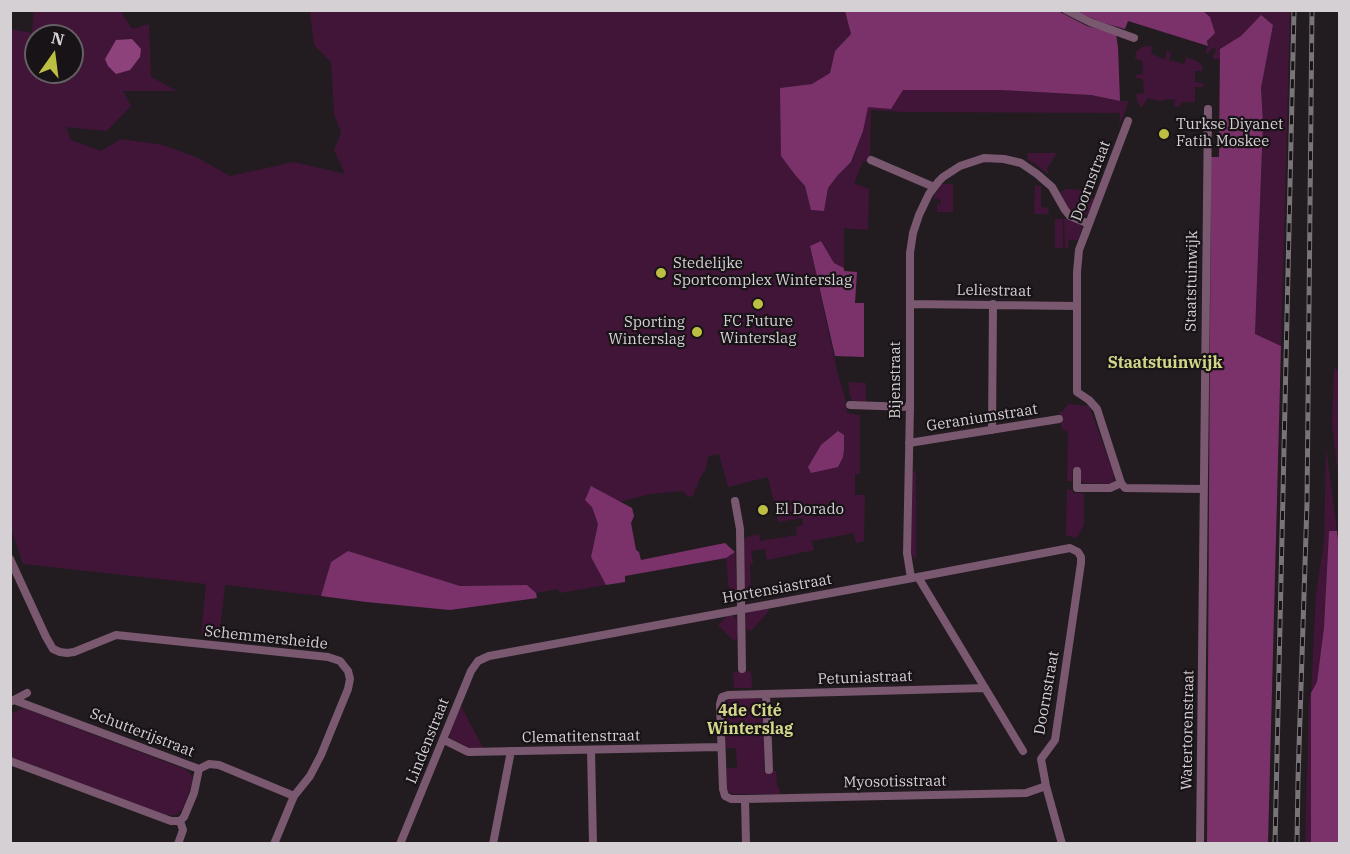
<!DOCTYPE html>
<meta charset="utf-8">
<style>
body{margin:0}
#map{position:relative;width:1350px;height:854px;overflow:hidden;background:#221c20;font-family:"IBM Plex Serif",serif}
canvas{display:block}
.frame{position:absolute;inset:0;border:12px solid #d5d0d3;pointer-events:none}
.north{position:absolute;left:24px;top:24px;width:60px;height:60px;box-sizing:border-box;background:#181317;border:2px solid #645f62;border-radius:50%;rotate:14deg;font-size:16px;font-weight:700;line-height:24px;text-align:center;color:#d5d0d3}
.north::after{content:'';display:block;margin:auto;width:21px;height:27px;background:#bdbf43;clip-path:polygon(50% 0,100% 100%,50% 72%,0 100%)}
</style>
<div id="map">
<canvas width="1350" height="854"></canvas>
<div class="frame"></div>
<div class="north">N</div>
</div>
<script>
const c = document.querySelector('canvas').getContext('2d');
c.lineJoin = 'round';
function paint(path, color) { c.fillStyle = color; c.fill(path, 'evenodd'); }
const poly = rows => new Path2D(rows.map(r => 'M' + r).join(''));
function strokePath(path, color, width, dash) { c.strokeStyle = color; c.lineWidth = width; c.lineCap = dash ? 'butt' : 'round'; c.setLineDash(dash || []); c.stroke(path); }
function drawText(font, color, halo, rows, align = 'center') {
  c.font = font + ' "IBM Plex Serif",serif'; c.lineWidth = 4.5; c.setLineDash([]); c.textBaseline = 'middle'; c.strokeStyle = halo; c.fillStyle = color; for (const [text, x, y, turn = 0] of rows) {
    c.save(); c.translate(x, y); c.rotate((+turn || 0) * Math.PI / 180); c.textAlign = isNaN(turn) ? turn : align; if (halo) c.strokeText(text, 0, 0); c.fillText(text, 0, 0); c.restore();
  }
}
paint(poly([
 [34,10,121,11,132,29,149,24,151,77,177,91,123,91,131,106,107,131,66,127,71,140,101,151,121,139,163,145,198,158,230,176,294,162,345,174,334,150,341,133,334,114,331,62,314,45,310,11,845,11,851,34,835,51,830,73,812,84,780,88,796,176,805,186,811,209,824,211,828,188,838,175,852,162,863,131,867,107,903,90,1001,90,1091,95,1120,101,1128,101,1126,110,1119,125,1120,113,905,112,871,110,870,156,868,156,871,163,863,161,854,183,869,189,868,230,844,228,844,268,834,263,821,241,810,246,837,371,845,398,847,413,860,415,860,474,855,474,855,495,865,495,864,541,856,543,854,533,812,541,814,550,767,560,765,549,751,551,753,563,750,564,751,598,747,598,744,595,743,541,747,537,759,534,760,541,797,535,796,527,803,525,803,518,778,522,768,477,728,487,719,454,708,456,706,469,700,478,693,496,688,497,683,491,650,494,619,502,591,487,592,507,598,524,591,557,606,585,560,593,558,589,536,593,527,585,460,586,348,551,331,562,321,596,225,585,219,637,201,635,206,584,23,564,10,526,10,29,32,33],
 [51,33,72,36,77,47,72,56,72,72,36,72,36,36,48,36],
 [1203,11,1290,11,1281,346,1255,335,1263,123,1261,88,1273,25,1261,15,1241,36,1221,49,1220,59,1212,59,1216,49,1212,48,1208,54,1205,53,1208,46,1210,17],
 [1147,46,1153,47,1151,54,1165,59,1167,51,1171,52,1169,60,1184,64,1186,57,1197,61,1201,65,1203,71,1195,71,1195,82,1203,83,1203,87,1195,87,1195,102,1181,102,1180,106,1176,107,1173,103,1177,100,1168,99,1160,101,1148,98,1142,107,1140,106,1137,100,1136,94,1144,93,1143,79,1136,78,1136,75,1143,74,1142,60,1135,59,1136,52,1142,47],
 [1027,153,1056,153,1055,156,1047,168,1049,175,1035,164,1028,160],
 [942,184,953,184,953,212,937,212,937,204,940,205,941,200,933,198],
 [1035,185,1041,186,1041,207,1048,208,1049,214,1034,214],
 [1066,189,1090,190,1091,198,1094,199,1089,212,1086,215,1083,216,1078,215,1069,210,1060,193],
 [1055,219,1063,219,1063,248,1055,248],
 [1064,219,1067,219,1079,224,1082,228,1078,240,1069,240,1068,248,1065,248],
 [1334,368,1340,372,1339,483,1332,424],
 [848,382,866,383,866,402,899,403,899,395,903,395,903,404,865,402,853,401,850,397],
 [1068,404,1089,406,1114,474,1113,482,1110,484,1084,483,1080,480,1081,469,1073,468,1072,481,1067,481,1068,432,1062,429,1059,412,1063,411],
 [1326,447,1337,531,1329,531,1324,626,1317,682,1311,693,1311,843,1305,844,1309,700,1311,693,1316,594,1324,542],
 [916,471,916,559,911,555,912,472],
 [1067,490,1072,490,1073,493,1083,493,1084,495,1084,525,1076,538,1066,535],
 [735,552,737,597,735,601,730,603,726,558],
 [768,608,769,611,751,631,746,629,746,617,748,612],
 [732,615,737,619,738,637,734,641,718,625,727,616],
 [751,671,752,688,734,688,733,672],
 [731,698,755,698,759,699,763,703,764,770,776,771,777,786,780,789,779,794,733,794,729,792,727,789,727,768,737,768,736,748,726,748,725,704,728,700],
 [461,706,483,748,469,748,450,738,450,732],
 [23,708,187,770,192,776,192,784,182,810,176,815,166,815,11,757,10,714]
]), '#411538');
paint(poly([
 [845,11,1058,11,1087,26,1116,34,1118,47,1120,101,1091,95,1001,90,903,90,891,109,868,107,863,131,851,162,838,175,828,188,824,211,811,210,805,186,796,176,781,156,780,88,812,84,830,73,835,51,851,34],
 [1074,11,1203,11,1210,17,1215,33,1207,41,1208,46,1128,21,1125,29,1104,23],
 [1261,15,1273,25,1261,88,1263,123,1255,334,1281,346,1268,843,1207,844,1211,157,1219,157,1220,49,1241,36],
 [821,241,834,263,844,268,844,271,857,272,855,303,864,303,864,357,835,356,810,246],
 [838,431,844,435,844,449,843,457,838,467,811,473,808,467,821,445],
 [591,486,632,508,634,516,631,523,636,550,639,552,641,560,725,543,735,552,726,558,625,576,625,582,606,585,591,557,598,524,592,507,585,500],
 [1329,531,1337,531,1340,558,1339,843,1311,843,1311,693,1317,682,1324,627],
 [348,551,460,586,527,585,536,593,537,598,450,610,366,602,321,596,331,562]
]), '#7b326b');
paint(poly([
 [132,39,141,49,140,57,130,70,116,74,108,66,105,59,116,40]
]), '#8e427c');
strokePath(poly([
 [1066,10,1090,22,1134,38],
 [871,160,934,187],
 [910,304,1077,306],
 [850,405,910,407],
 [992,430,993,304],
 [909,443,1059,419],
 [1077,471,1077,488,1110,488,1121,483,1125,488,1203,489],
 [1121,483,1097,409,1089,400,1077,392,1077,272,1079,250,1128,121],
 [735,501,740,529,742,669],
 [10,559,46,637,53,649,60,652,67,653,74,652,116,635,328,657,340,661,348,671,350,679,348,689,321,755,310,776,294,796,274,844],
 [918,577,1023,751],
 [911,578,907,553,910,407,910,253,913,233,919,215,929,194,939,181,943,177,960,166,984,158,1004,159,1021,163,1037,174,1052,187,1065,210,1070,216,1089,224],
 [985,688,728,695,722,697,720,704,723,789,725,796,731,799,745,799,1026,793,1046,786],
 [766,694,769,770],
 [14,700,199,769,209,764,219,765,294,796],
 [12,701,27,693],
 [444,740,468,752,721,747],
 [591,750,593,844],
 [10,761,171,821,180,821,184,817,194,793,199,769],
 [745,799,746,844],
 [178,844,183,830,180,821],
 [400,844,471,671,478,661,489,656,918,577,1070,548,1078,552,1081,557,1081,563,1055,740,1041,759,1046,786,1062,844],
 [493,844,511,751],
 [1200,844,1208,109]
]), '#7a5870', 8);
const rail = poly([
 [1275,844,1294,10],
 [1297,844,1298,779,1307,503,1312,10]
]);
strokePath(rail, '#797477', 5);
strokePath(rail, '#181317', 3, [9]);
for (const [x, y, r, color] of [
 [1164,134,6,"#bdbf43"],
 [661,273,6,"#bdbf43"],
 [758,304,6,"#bdbf43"],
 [697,332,6,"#bdbf43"],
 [763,510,6,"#bdbf43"]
]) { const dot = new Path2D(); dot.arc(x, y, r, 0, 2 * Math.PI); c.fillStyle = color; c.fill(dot); strokePath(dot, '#181317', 2); }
drawText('15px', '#d5d0d3', '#181317', [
 ["Turkse Diyanet",1176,125],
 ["Fatih Moskee",1176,142],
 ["Stedelijke",673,264],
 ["Sportcomplex Winterslag",673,281],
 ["FC Future",758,322,"center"],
 ["Winterslag",758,339,"center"],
 ["Sporting",685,323,"right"],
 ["Winterslag",685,340,"right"],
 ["El Dorado",775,510]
], 'left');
drawText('15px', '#d5d0d3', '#181317', [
 ["Doornstraat",1091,181,-69],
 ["Staatstuinwijk",1192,281,-89],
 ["Leliestraat",994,291,1],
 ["Bijenstraat",896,380,-90],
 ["Geraniumstraat",982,418,-9],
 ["Hortensiastraat",777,589,-10],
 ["Schemmersheide",266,638,6],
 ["Petuniastraat",865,678,-2],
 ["Doornstraat",1047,693,-80],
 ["Watertorenstraat",1188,730,-89],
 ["Schutterijstraat",142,733,21],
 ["Clematitenstraat",581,737,-1],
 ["Lindenstraat",428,741,-68],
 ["Myosotisstraat",895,782,-1]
]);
drawText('bold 16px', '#d4d688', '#181317', [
 ["Staatstuinwijk",1165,363],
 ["4de Cité",750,711],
 ["Winterslag",750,729]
]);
</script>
